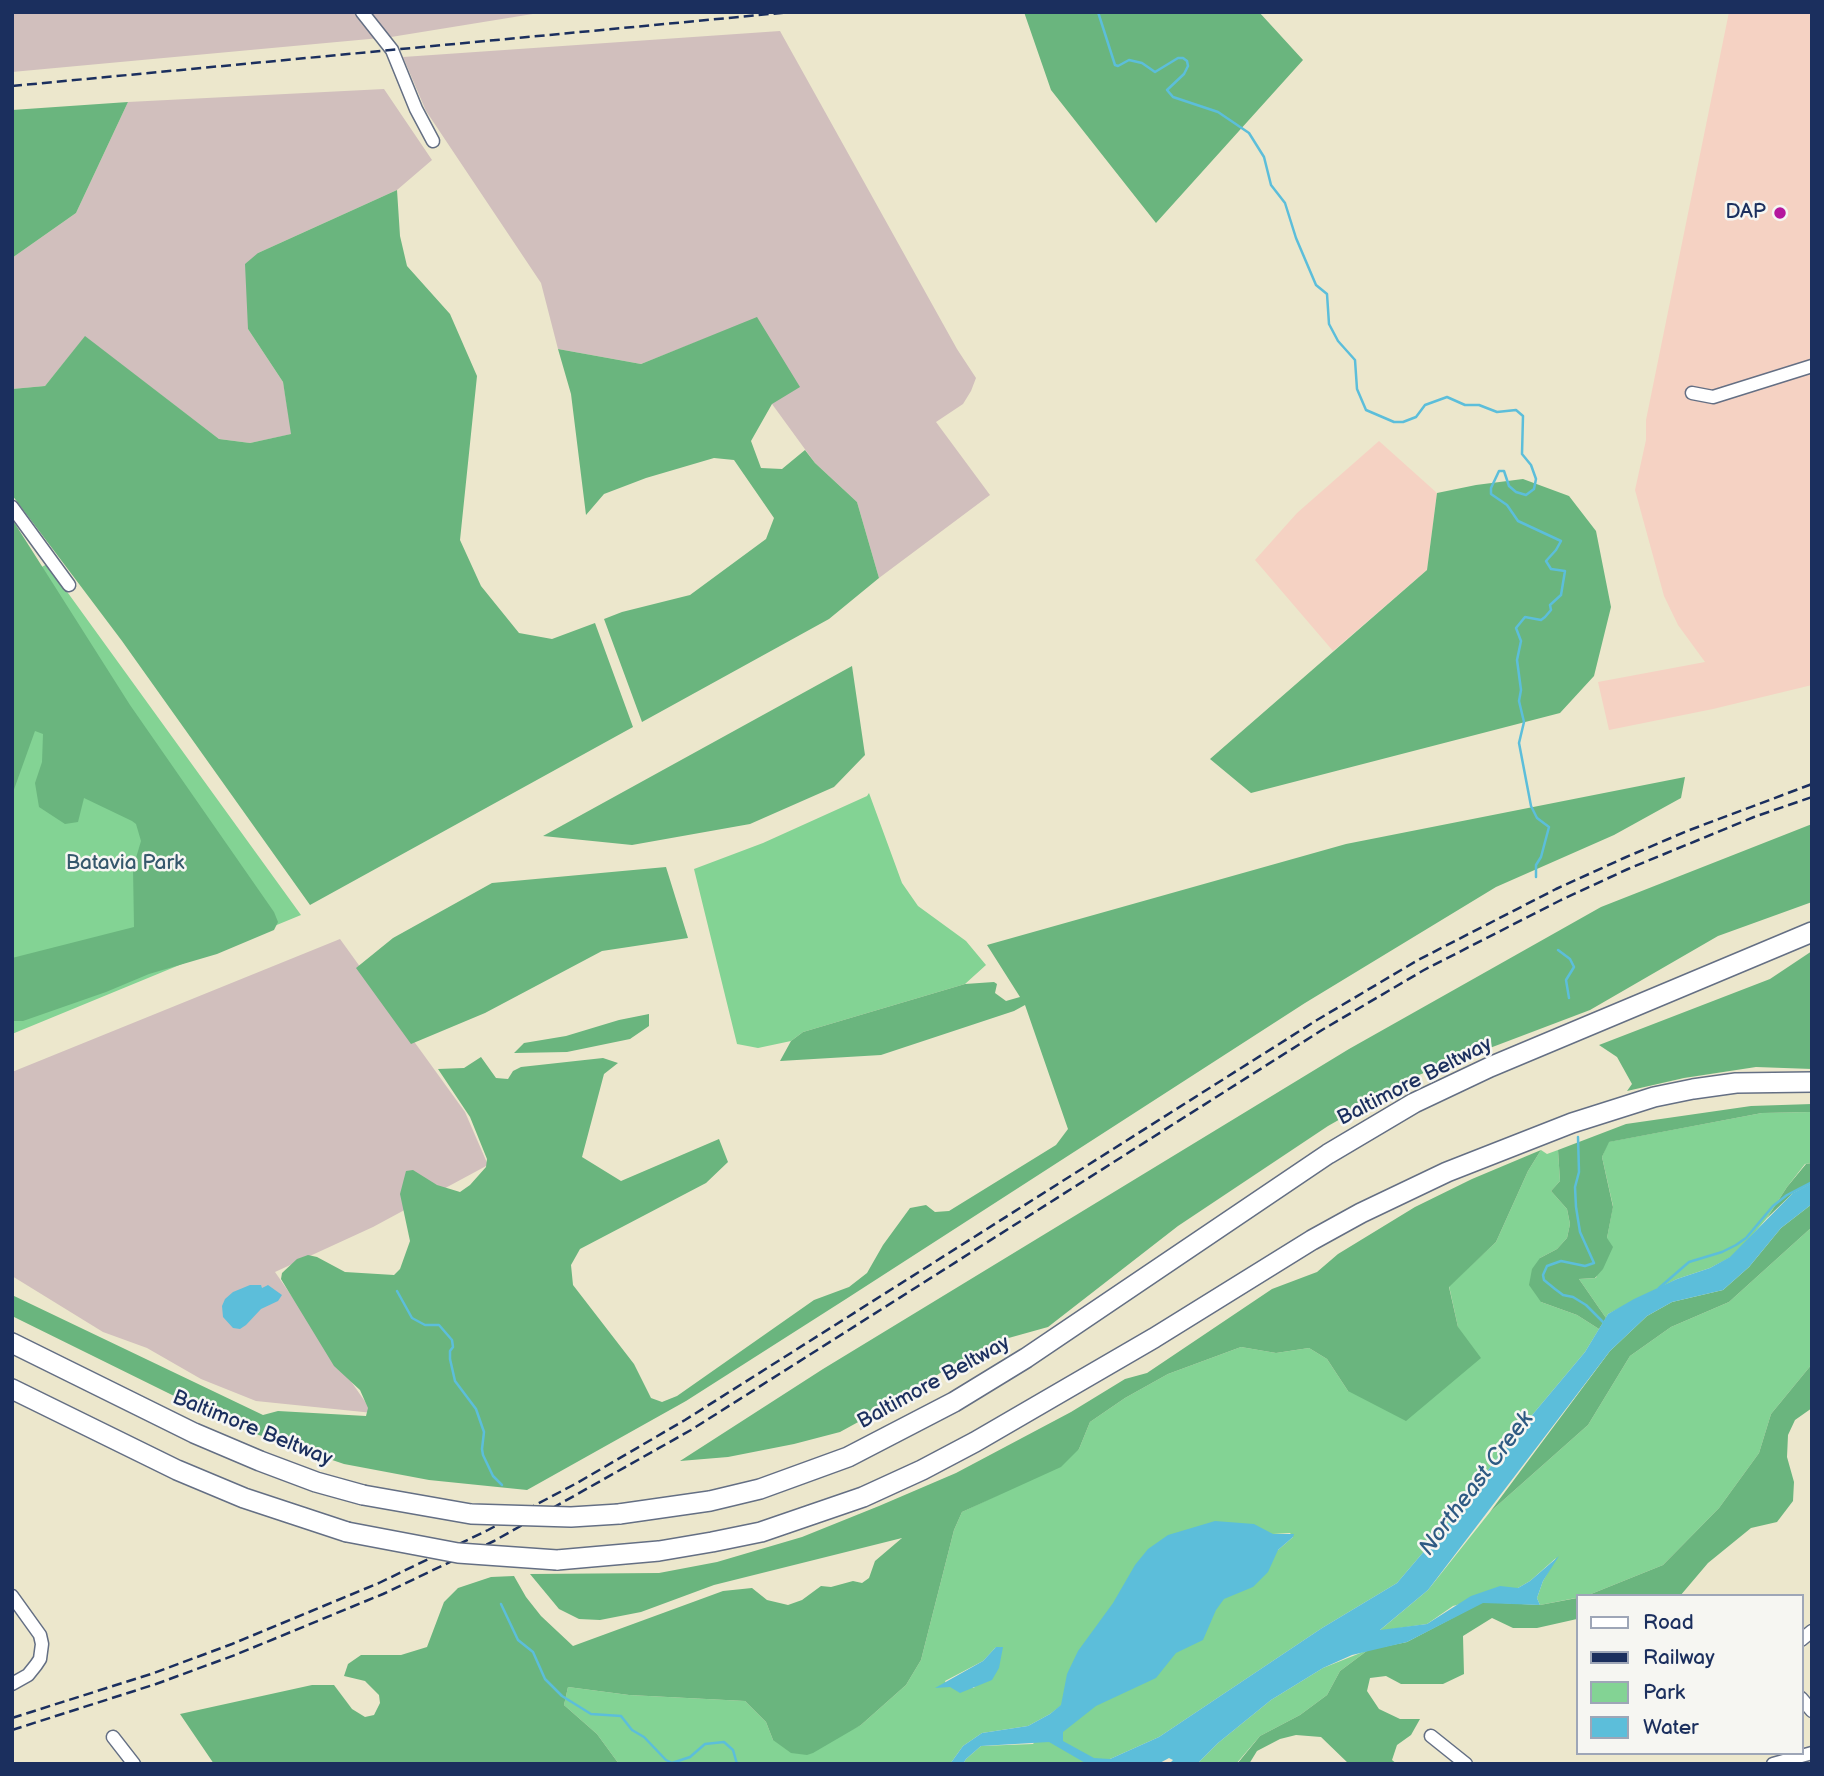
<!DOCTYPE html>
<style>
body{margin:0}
#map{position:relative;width:1824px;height:1776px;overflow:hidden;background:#ece7cc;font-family:"Balsamiq Sans",sans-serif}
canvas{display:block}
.frame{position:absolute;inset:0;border:14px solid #1b2f5e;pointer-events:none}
.legend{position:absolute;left:1576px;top:1594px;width:228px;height:161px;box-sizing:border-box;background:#f6f6f2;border:2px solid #9ea6b7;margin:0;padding:9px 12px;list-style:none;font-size:21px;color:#1b2f5e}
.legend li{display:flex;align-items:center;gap:14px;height:35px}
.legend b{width:35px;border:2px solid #9ea6b7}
</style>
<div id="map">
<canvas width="1824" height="1776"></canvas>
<div class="frame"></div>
<ul class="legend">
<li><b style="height:9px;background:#fff"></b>Road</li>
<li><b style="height:9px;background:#1b2f5e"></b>Railway</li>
<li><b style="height:19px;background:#83d394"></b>Park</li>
<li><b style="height:19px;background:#5cbeda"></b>Water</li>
</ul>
</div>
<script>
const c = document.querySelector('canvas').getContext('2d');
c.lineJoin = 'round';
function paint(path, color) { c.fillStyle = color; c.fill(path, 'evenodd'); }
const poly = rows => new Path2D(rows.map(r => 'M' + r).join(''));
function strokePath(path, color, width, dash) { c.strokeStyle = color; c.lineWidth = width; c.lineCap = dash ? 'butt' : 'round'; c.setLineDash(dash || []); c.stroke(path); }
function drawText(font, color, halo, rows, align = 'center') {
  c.font = font + ' "Balsamiq Sans",sans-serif'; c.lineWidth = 5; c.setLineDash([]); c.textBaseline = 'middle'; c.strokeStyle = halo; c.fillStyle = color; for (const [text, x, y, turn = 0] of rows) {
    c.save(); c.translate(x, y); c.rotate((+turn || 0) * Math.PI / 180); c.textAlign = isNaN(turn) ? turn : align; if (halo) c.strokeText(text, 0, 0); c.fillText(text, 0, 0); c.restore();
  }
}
paint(poly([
 [1729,12,1812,12,1812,685,1713,709,1609,730,1598,682,1705,662,1678,625,1664,596,1635,490,1646,440,1646,420],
 [1379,441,1437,493,1427,570,1333,651,1255,560,1297,513]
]), '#f5d2c3');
paint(poly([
 [12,12,545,12,391,37,12,72],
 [780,31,957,349,976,378,971,391,963,404,936,422,990,495,879,578,857,502,815,463,772,404,757,318,641,364,558,349,541,283,426,111,403,57],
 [384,89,432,160,397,190,258,253,248,329,283,382,292,434,250,443,219,439,85,337,45,386,12,389,12,258,76,213,128,102],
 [340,939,465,1112,488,1165,373,1227,275,1272,373,1413,256,1401,201,1379,147,1348,103,1332,12,1276,12,1072]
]), '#d1bfbd');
paint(poly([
 [47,564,301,915,12,1034,12,584],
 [869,793,902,883,918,906,966,941,986,965,965,984,803,1032,791,1041,758,1048,737,1044,694,869,763,843,867,796],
 [1812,1112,1812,1163,1805,1164,1787,1187,1767,1218,1749,1239,1731,1257,1710,1268,1677,1279,1608,1314,1606,1318,1579,1279,1596,1278,1607,1238,1613,1206,1602,1157,1608,1142,1762,1113],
 [1541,1150,1547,1154,1558,1150,1560,1181,1551,1191,1567,1209,1570,1224,1567,1238,1557,1249,1540,1258,1541,1302,1577,1315,1599,1329,1585,1352,1507,1445,1449,1522,1397,1583,1322,1628,1159,1737,1110,1759,1106,1764,963,1764,966,1759,981,1746,1033,1744,1062,1705,1050,1714,1028,1726,982,1733,963,1746,950,1764,619,1764,597,1734,564,1705,568,1687,629,1695,745,1701,766,1722,773,1740,844,1733,861,1725,906,1685,921,1660,954,1530,962,1512,1002,1493,1079,1449,1090,1422,1125,1398,1168,1374,1241,1347,1276,1353,1309,1348,1327,1359,1348,1391,1458,1327,1449,1286,1496,1242,1528,1171],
 [1290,1533,1293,1537,1278,1550,1273,1534],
 [996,1647,974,1688,947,1686,945,1681,983,1661],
 [1812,1227,1812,1364,1771,1414,1759,1453,1719,1508,1663,1565,1586,1596,1540,1605,1537,1598,1543,1581,1556,1558,1530,1581,1518,1588,1453,1606,1427,1624,1379,1631,1428,1590,1490,1512,1588,1425,1630,1356,1671,1327,1729,1302],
 [1368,1650,1340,1671,1327,1695,1300,1715,1260,1736,1236,1764,1197,1764,1218,1743,1271,1700,1323,1668]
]), '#83d394');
paint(poly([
 [1024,12,1259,12,1303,60,1156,223,1051,90],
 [128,102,76,213,12,258,12,110],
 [397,190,400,236,407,266,450,314,477,376,460,540,481,586,519,633,552,639,595,623,633,727,310,905,122,641,12,495,12,389,45,386,85,336,219,439,250,443,291,434,283,382,248,329,245,264,258,253],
 [757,317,800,387,772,404,751,441,761,468,782,469,805,450,815,463,857,502,879,578,829,619,642,722,604,619,622,612,690,595,766,539,774,518,734,460,714,458,646,478,604,494,586,515,571,394,558,349,641,364],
 [1523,479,1569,496,1596,531,1611,607,1594,676,1560,713,1251,793,1210,759,1427,570,1437,493,1476,485],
 [12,519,130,705,274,912,278,922,274,930,217,954,149,974,106,992,23,1021,12,1021,12,958,134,927,133,868,141,841,136,824,132,821,84,798,78,822,65,824,39,807,35,783,42,762,43,734,35,731,12,795],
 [852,666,865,755,834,787,750,824,632,845,543,836],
 [1685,777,1681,798,1614,835,1496,887,1305,1003,846,1299,686,1401,527,1490,429,1480,344,1464,241,1429,12,1316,12,1295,263,1415,278,1411,366,1416,368,1408,360,1390,334,1366,281,1279,282,1273,297,1259,308,1255,317,1257,345,1272,394,1275,400,1269,410,1241,400,1194,406,1171,413,1170,437,1185,460,1192,470,1185,486,1167,487,1159,470,1117,438,1069,464,1068,481,1057,496,1078,508,1079,513,1071,521,1067,603,1058,618,1063,604,1074,582,1157,621,1181,719,1139,728,1162,706,1183,580,1249,571,1265,573,1285,634,1364,651,1398,662,1402,677,1396,814,1300,849,1287,867,1273,883,1245,910,1208,926,1205,935,1212,949,1211,1056,1145,1068,1129,1025,1005,1014,1011,881,1055,780,1061,791,1041,803,1032,965,984,994,982,997,984,995,993,1006,1001,1020,997,987,945,1346,844],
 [1812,824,1812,902,1718,936,1590,1010,1416,1076,1328,1126,1178,1226,1048,1327,1005,1339,950,1366,913,1392,840,1432,794,1444,728,1457,680,1461,823,1369,1349,1049,1601,907],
 [666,867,688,938,602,951,485,1013,411,1044,356,968,393,938,492,883],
 [1812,951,1812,1069,1756,1067,1684,1078,1627,1091,1632,1084,1617,1057,1599,1045,1770,979],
 [649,1014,649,1026,630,1039,567,1052,514,1053,524,1043,566,1036,619,1020],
 [1812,1104,1812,1112,1762,1113,1609,1142,1602,1157,1613,1207,1607,1238,1613,1247,1603,1269,1595,1278,1579,1279,1606,1318,1599,1329,1577,1315,1541,1302,1529,1285,1532,1269,1540,1258,1557,1249,1567,1238,1570,1224,1567,1209,1551,1191,1560,1181,1558,1150,1626,1124,1751,1106],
 [1541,1150,1528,1171,1496,1242,1449,1287,1458,1327,1481,1358,1406,1421,1348,1391,1327,1359,1309,1348,1276,1353,1241,1347,1168,1374,1125,1398,1090,1422,1079,1449,1061,1467,962,1512,954,1530,921,1660,906,1685,861,1725,813,1753,807,1755,791,1753,773,1740,766,1722,745,1701,629,1695,568,1687,564,1705,597,1734,619,1764,214,1764,180,1714,312,1685,334,1685,352,1709,365,1717,374,1715,380,1703,379,1695,365,1681,344,1676,348,1664,361,1655,401,1655,427,1647,444,1602,458,1588,491,1577,514,1576,526,1597,541,1616,573,1646,723,1591,752,1588,767,1600,788,1605,802,1600,821,1586,831,1587,853,1581,862,1583,869,1578,875,1561,902,1538,714,1585,641,1612,600,1620,579,1619,559,1609,530,1574,659,1573,717,1562,802,1537,879,1506,956,1473,1071,1412,1125,1379,1147,1373,1272,1289,1317,1272,1338,1254,1415,1207,1472,1179],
 [1812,1163,1812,1183,1793,1193,1767,1218,1787,1187,1806,1164],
 [1812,1204,1812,1227,1729,1302,1671,1327,1630,1356,1588,1425,1490,1512,1610,1351,1647,1316,1672,1302,1723,1290,1749,1267,1781,1228],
 [1812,1364,1812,1408,1795,1420,1788,1435,1787,1457,1794,1482,1793,1501,1777,1522,1751,1528,1708,1563,1680,1596,1586,1596,1663,1565,1719,1508,1759,1453,1771,1414],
 [1577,1598,1577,1619,1537,1628,1513,1628,1492,1618,1463,1636,1464,1674,1443,1684,1401,1684,1386,1676,1370,1678,1367,1691,1379,1709,1400,1719,1420,1719,1411,1735,1397,1745,1392,1760,1397,1764,1349,1764,1321,1737,1296,1735,1280,1739,1257,1751,1249,1764,1237,1764,1260,1736,1300,1715,1327,1695,1340,1671,1368,1650,1407,1642,1483,1602,1540,1605]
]), '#6ab57e');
paint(poly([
 [1812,1183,1812,1204,1781,1228,1749,1267,1723,1290,1672,1302,1647,1316,1610,1351,1428,1590,1380,1630,1427,1624,1471,1596,1500,1586,1518,1588,1530,1581,1559,1556,1543,1581,1537,1598,1540,1605,1483,1603,1407,1642,1352,1655,1323,1668,1271,1700,1218,1743,1197,1764,1169,1764,1173,1760,1169,1758,1158,1764,1087,1764,1049,1742,981,1746,966,1759,963,1764,950,1764,963,1746,982,1733,1028,1726,1050,1714,1061,1705,1067,1674,1078,1651,1113,1603,1135,1565,1148,1549,1168,1535,1215,1521,1254,1524,1273,1534,1294,1534,1293,1537,1278,1550,1268,1572,1253,1587,1224,1599,1216,1610,1203,1640,1176,1653,1156,1678,1096,1706,1063,1732,1063,1741,1094,1758,1110,1759,1159,1737,1322,1628,1397,1583,1449,1522,1507,1445,1585,1352,1608,1314,1634,1299,1677,1279,1710,1268,1730,1257,1793,1193],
 [250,1285,261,1285,262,1288,268,1285,282,1295,278,1301,261,1309,246,1325,240,1329,233,1328,223,1317,222,1306,225,1299,233,1292],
 [996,1647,1003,1647,999,1668,992,1680,960,1693,950,1687,935,1688,983,1661]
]), '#5cbeda');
strokePath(poly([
 [1098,12,1115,65,1118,66,1129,60,1142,63,1155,72,1178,58,1183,58,1187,61,1188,66,1184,74,1167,90,1173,97,1218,112,1249,133,1264,157,1271,185,1285,203,1296,238,1316,285,1327,294,1329,324,1338,341,1355,360,1357,389,1366,410,1394,422,1403,422,1416,417,1425,405,1447,397,1465,405,1479,405,1497,412,1516,410,1523,416,1522,454,1531,465,1536,479,1534,489,1526,495,1516,492,1509,486,1504,471,1499,471,1491,488,1491,494,1507,505,1518,521,1561,541,1556,550,1546,561,1551,569,1565,571,1561,595,1550,605,1551,610,1545,617,1541,620,1525,617,1516,628,1521,641,1517,660,1521,690,1519,701,1524,722,1519,743,1531,806,1537,818,1549,827,1541,857,1536,865,1536,877],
 [1558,950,1570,959,1574,967,1566,980,1569,998],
 [1578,1137,1579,1172,1575,1187,1576,1207,1580,1232,1594,1263,1585,1266,1561,1261,1547,1266,1543,1275,1544,1280,1555,1289,1563,1295,1573,1297,1586,1305,1603,1322],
 [1659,1288,1689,1262,1722,1252,1736,1245,1746,1238,1773,1206,1787,1195,1812,1182],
 [397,1291,412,1318,425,1325,439,1325,452,1340,453,1347,450,1351,450,1359,455,1381,476,1409,484,1432,482,1449,483,1455,493,1476,502,1485],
 [501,1604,518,1640,533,1652,545,1679,562,1696,591,1714,621,1716,632,1730,644,1737,666,1760,672,1763,690,1757,705,1744,724,1742,733,1750,737,1764]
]), '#5cbeda', 2.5);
const minor = poly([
 [362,12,392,50,416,109,433,141],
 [1692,393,1713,397,1812,366],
 [12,507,69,585],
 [12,1596,40,1635,42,1644,40,1659,36,1665,28,1675,12,1684],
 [1801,1640,1812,1631],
 [1801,1698,1812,1711],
 [1431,1736,1466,1764],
 [113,1737,134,1764],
 [1773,1764,1812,1753]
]);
const highway = poly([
 [12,1343,194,1433,260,1461,316,1482,363,1495],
 [12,1389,177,1470,244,1498,347,1532],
 [619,1514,710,1501,760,1489,848,1457,954,1402,1026,1358,1328,1154,1414,1103,1490,1067,1812,932],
 [557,1560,659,1551,712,1542,761,1532,863,1497,922,1470,975,1442,1154,1338,1312,1240,1361,1213,1447,1172,1572,1123,1654,1097,1693,1089,1736,1083,1812,1082]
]);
strokePath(minor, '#646f84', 15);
strokePath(highway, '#646f84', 22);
strokePath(minor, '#fff', 12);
strokePath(highway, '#fff', 19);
strokePath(poly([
 [12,86,791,12],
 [12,1718,154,1673,232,1644,379,1583,488,1530,577,1483,685,1420,1317,1020,1418,960,1556,889,1624,858,1687,831,1812,784],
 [12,1730,156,1684,235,1655,383,1594,494,1541,691,1430,1322,1030,1424,970,1561,900,1628,869,1754,817,1812,797]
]), '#1b2f5e', 2.5, [10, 5]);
const highwayBridge = poly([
 [363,1495,471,1514,571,1517,619,1514],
 [347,1532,458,1553,557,1560]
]);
strokePath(highwayBridge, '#646f84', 22, []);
strokePath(highwayBridge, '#fff', 19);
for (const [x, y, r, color] of [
 [1780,213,7,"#b5179e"]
]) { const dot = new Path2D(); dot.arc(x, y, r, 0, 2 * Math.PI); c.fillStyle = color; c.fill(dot); strokePath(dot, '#f6f6f2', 2.5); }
drawText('21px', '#1b2f5e', '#f6f6f2', [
 ["DAP",1766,213]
], 'right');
drawText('21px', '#35586c', '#f6f6f2', [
 ["Batavia Park",125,864]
]);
drawText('21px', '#1b2f5e', '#f6f6f2', [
 ["Baltimore Beltway",1415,1082,-27],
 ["Baltimore Beltway",934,1383,-29],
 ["Baltimore Beltway",252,1429,22]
]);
drawText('italic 23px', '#2e5a83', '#f6f6f2', [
 ["Northeast Creek",1477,1484,-53]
]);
</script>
